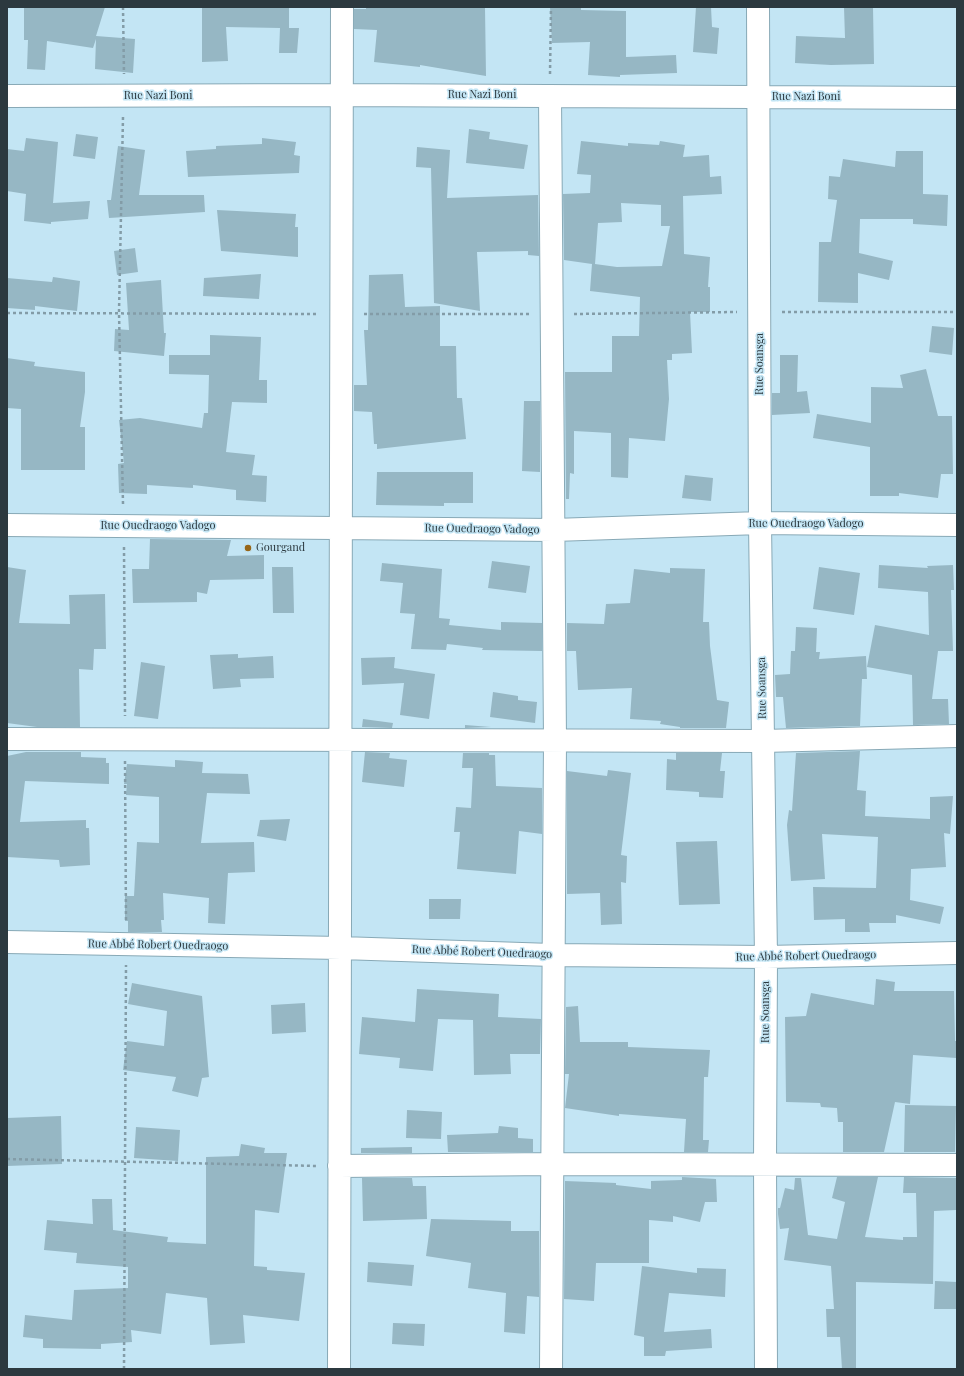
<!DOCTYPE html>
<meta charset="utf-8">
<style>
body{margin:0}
#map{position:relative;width:964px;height:1376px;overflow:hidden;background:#c3e5f4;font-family:"Playfair Display",serif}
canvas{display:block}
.frame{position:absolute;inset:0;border:8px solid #2c393f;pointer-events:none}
</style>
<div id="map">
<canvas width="964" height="1376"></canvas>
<div class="frame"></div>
</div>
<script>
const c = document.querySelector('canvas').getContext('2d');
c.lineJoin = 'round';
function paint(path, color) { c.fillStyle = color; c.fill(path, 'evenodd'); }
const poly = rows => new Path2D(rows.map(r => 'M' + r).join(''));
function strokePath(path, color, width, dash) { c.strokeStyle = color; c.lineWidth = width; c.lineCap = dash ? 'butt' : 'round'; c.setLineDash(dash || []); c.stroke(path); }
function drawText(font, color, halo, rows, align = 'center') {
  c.font = font + ' "Playfair Display",serif'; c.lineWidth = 3; c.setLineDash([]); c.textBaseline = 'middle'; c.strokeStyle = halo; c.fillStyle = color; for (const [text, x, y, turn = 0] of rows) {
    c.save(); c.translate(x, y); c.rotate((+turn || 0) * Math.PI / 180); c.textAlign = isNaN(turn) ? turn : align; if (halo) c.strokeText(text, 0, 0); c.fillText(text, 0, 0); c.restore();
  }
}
paint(poly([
 [24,7,105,7,96,36,135,39,133,73,95,69,96,39,93,48,47,41,45,70,27,69,28,40,24,40],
 [202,7,289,7,289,28,299,28,297,53,279,53,280,28,226,27,228,61,202,62],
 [366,7,485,8,486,76,420,65,420,67,374,62,377,30,354,29,354,9,366,9],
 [550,7,581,7,581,10,626,11,626,57,676,55,677,73,620,75,620,77,588,75,590,42,552,43],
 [696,7,711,7,712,27,719,28,717,54,693,52],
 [844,7,873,7,874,64,831,65,795,63,796,36,845,38],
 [469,129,490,132,489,139,528,145,524,169,466,163],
 [76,134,98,137,95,159,73,156],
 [26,138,58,142,53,203,90,201,88,219,51,222,51,224,24,221,26,194,7,191,7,149,24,151],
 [262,138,296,142,294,155,300,156,299,173,188,177,186,151,216,149,216,146,262,144],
 [581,141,628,146,628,143,659,145,660,141,685,145,683,157,709,155,710,177,721,176,722,194,683,196,684,254,710,257,708,287,710,287,710,312,690,312,692,353,672,354,672,360,667,360,669,399,665,441,629,438,628,478,611,477,611,433,574,431,574,474,570,473,569,499,566,499,565,372,612,372,612,336,639,336,640,297,590,291,592,264,564,260,563,194,590,193,591,175,577,174],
 [621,203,661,205,661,226,670,226,662,266,617,267,595,264,598,223,622,222],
 [118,146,145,150,139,195,204,195,205,212,109,218,107,200,111,200],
 [417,147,450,150,447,198,538,195,539,256,528,255,528,251,477,252,480,311,434,303,431,168,416,167],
 [896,151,923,151,923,194,948,195,947,226,913,224,913,219,860,219,859,253,893,261,889,280,858,273,858,303,818,302,819,242,831,242,837,200,828,199,829,176,840,177,843,159,895,167],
 [217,210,296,214,295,227,298,227,298,257,221,251],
 [135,248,138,272,117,275,114,251],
 [261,274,259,299,203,296,204,278],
 [403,274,405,307,440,306,440,346,456,346,457,398,462,398,466,439,377,449,377,444,374,444,372,412,354,411,354,385,367,385,364,330,368,330,369,275],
 [53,277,80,281,77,311,35,306,35,310,7,308,7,278,52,282],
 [161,280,164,333,166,333,164,356,114,351,115,329,129,330,126,283],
 [932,326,954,328,952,355,929,352],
 [210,335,261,337,259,380,267,380,267,403,232,402,226,452,255,455,252,475,267,476,266,502,236,500,236,490,193,485,193,488,147,485,147,494,119,493,118,464,124,463,119,420,140,418,202,428,204,413,208,413,209,375,169,374,169,355,210,355],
 [780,355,798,355,797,392,807,391,810,413,772,415,772,393,780,393],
 [7,358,35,362,34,366,85,372,85,392,80,427,85,427,85,470,21,470,21,409,7,408],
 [926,369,938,416,952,416,953,474,941,474,938,498,899,493,899,496,870,496,870,447,813,438,817,414,871,423,871,387,903,388,900,375],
 [524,401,540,401,540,472,522,471],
 [377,472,473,472,473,503,444,503,444,506,376,505],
 [685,475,713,478,711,501,682,498],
 [150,539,231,540,227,556,264,555,264,579,210,580,207,594,197,592,197,602,133,603,132,569,149,569],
 [492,561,530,566,526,593,488,588],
 [382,563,442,569,439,618,450,619,449,625,501,630,501,622,542,623,542,651,482,650,483,648,447,644,446,650,411,649,415,614,400,613,403,583,380,581],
 [879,565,928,568,927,566,953,565,954,590,951,590,953,651,938,651,932,699,948,699,949,724,913,725,912,675,867,667,875,625,929,635,928,592,878,588],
 [7,567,26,570,19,623,70,624,69,595,105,594,106,649,94,649,93,670,79,669,80,727,37,727,7,723],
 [272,567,293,567,294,613,273,613],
 [819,567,860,573,854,615,813,609],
 [670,568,705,569,703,622,709,622,710,646,717,700,729,702,726,728,680,728,680,727,660,724,661,721,630,719,632,688,578,690,576,651,567,651,567,623,604,624,606,604,630,603,634,569,670,573],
 [796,627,817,628,816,652,820,652,819,659,866,656,867,679,862,679,860,726,786,728,783,697,776,697,775,675,790,674,791,651,795,651],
 [238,654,238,658,273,656,274,678,240,679,241,687,213,689,210,655],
 [395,657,394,668,435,674,429,719,400,715,404,683,362,685,361,658],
 [141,662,165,666,158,719,134,716],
 [493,692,518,696,518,700,537,702,535,723,490,717],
 [363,719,393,723,392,728,362,727],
 [465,725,491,727,465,728],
 [860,751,857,790,866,791,865,816,930,819,930,797,953,796,950,834,944,833,946,867,911,869,910,900,944,907,940,924,896,915,896,923,869,923,870,932,845,932,845,919,814,920,813,887,876,888,878,837,822,834,825,879,791,881,787,825,789,810,792,811,796,753],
 [26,752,81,752,81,757,106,758,106,763,109,763,109,784,25,781,20,822,86,820,86,828,89,828,90,865,60,867,59,860,7,857,7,756],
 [365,752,390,753,389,758,407,760,404,787,362,782],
 [463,753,489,753,489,755,495,755,496,786,542,788,542,834,519,831,516,874,457,869,460,832,454,832,456,807,471,808,473,768,462,768],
 [676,753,722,753,720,771,725,771,723,798,699,797,699,792,666,790,667,759,676,760],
 [175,760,203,762,202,773,248,774,250,794,207,793,201,843,254,842,255,872,228,873,225,924,208,923,209,898,163,893,164,920,161,920,162,932,128,932,128,921,125,921,125,896,134,896,137,842,159,843,159,797,126,795,127,784,124,784,127,764,175,767],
 [608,770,631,773,621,855,627,856,626,883,621,882,622,924,601,925,600,893,567,894,567,771,607,776],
 [290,819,286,841,257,836,260,820],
 [717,841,720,904,679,905,676,842],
 [429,899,461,899,460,919,429,919],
 [876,979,895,982,894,991,954,991,955,1041,957,1041,956,1058,913,1055,910,1104,895,1102,884,1152,843,1152,843,1122,838,1122,837,1108,821,1107,820,1103,786,1102,785,1017,806,1016,811,993,874,1005],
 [132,983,202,996,209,1077,202,1078,198,1097,172,1091,176,1077,123,1070,127,1041,164,1046,167,1011,128,1004],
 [417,989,499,994,498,1017,541,1019,540,1054,510,1054,511,1074,474,1075,473,1020,438,1019,433,1071,399,1068,400,1058,359,1054,362,1017,415,1022],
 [305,1003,306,1032,272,1034,271,1005],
 [578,1006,580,1042,628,1042,628,1047,710,1050,708,1077,704,1077,703,1140,709,1140,708,1152,684,1152,686,1119,619,1114,619,1116,565,1108,569,1074,565,1074,566,1007],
 [905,1105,956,1106,955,1152,904,1152],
 [407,1110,442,1112,441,1139,406,1138],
 [61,1116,62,1164,7,1166,7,1118],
 [499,1126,518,1128,518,1138,533,1139,533,1152,448,1152,447,1135,498,1133],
 [136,1127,180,1130,178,1161,134,1158],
 [241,1144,265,1148,264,1153,287,1153,279,1213,255,1210,254,1266,267,1267,267,1270,305,1273,299,1321,243,1315,245,1343,210,1345,207,1298,166,1293,161,1334,131,1330,132,1342,101,1344,101,1349,43,1348,43,1339,23,1337,25,1315,72,1320,74,1290,128,1288,128,1267,76,1263,77,1253,44,1250,47,1220,93,1224,92,1199,112,1199,113,1230,168,1237,167,1242,206,1244,206,1157,239,1156],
 [412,1147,412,1153,361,1153,361,1148],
 [682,1177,716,1179,717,1202,705,1202,700,1222,673,1216,673,1222,649,1220,649,1263,596,1263,594,1301,564,1299,565,1181,616,1183,616,1185,651,1189,651,1181,682,1180],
 [837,1177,878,1177,865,1237,903,1240,903,1237,917,1237,916,1193,903,1193,904,1177,956,1178,956,1210,934,1211,933,1284,856,1282,856,1369,842,1369,840,1337,827,1337,826,1309,834,1309,831,1266,784,1260,789,1228,780,1229,778,1214,778,1208,780,1208,785,1188,794,1190,795,1178,801,1178,808,1235,837,1239,845,1202,832,1198],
 [362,1178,412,1178,413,1186,426,1186,427,1219,363,1221],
 [431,1219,511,1221,511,1231,539,1231,539,1297,527,1296,525,1334,504,1332,506,1293,468,1288,471,1263,426,1256],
 [368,1262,414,1265,412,1286,367,1282],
 [642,1266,697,1273,697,1268,726,1269,725,1297,669,1293,664,1332,711,1329,712,1348,666,1351,665,1356,644,1356,644,1337,634,1335],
 [935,1281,957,1282,957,1309,934,1309],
 [393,1323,425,1324,424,1346,392,1344]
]), '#96b7c4');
const minor = poly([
 [758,7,760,523,766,957,765,1164,766,1369],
 [7,96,342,95,957,98],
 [550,96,555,741,551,1369],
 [7,525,554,530,760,523,957,525],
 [7,739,763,741,957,736],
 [7,942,341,948,552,955,766,957,957,953],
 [339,1166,551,1164,957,1165],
 [339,1369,342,7]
]);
strokePath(minor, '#88a9b6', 24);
strokePath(poly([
 [123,7,124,74],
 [550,74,551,7],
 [123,117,119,312,123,504],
 [782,312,957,312],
 [7,313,319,314],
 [364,314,531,314],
 [574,314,737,312],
 [124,547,125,716],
 [125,761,126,922],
 [7,1159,318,1166],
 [124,1369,126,965]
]), '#839ca7', 2.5, [3, 3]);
strokePath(minor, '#fff', 22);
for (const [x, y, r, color] of [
 [248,548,4,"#976618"]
]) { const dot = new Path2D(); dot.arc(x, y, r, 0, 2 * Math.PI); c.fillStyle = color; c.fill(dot); strokePath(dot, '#c3e5f4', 1.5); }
drawText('11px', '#2c393f', '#c3e5f4', [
 ["Rue Nazi Boni",482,95],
 ["Rue Nazi Boni",158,96],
 ["Rue Nazi Boni",806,97],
 ["Rue Soansga",760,364,-90],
 ["Rue Ouedraogo Vadogo",806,524],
 ["Rue Ouedraogo Vadogo",158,526],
 ["Rue Ouedraogo Vadogo",482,529,1],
 ["Rue Soansga",762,688,-91],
 ["Rue Abbé Robert Ouedraogo",158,945,1],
 ["Rue Abbé Robert Ouedraogo",482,952,2],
 ["Rue Abbé Robert Ouedraogo",806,956,-1],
 ["Rue Soansga",766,1012,-90]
]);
drawText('11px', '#2c393f', '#c3e5f4', [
 ["Gourgand",256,548]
], 'left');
</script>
